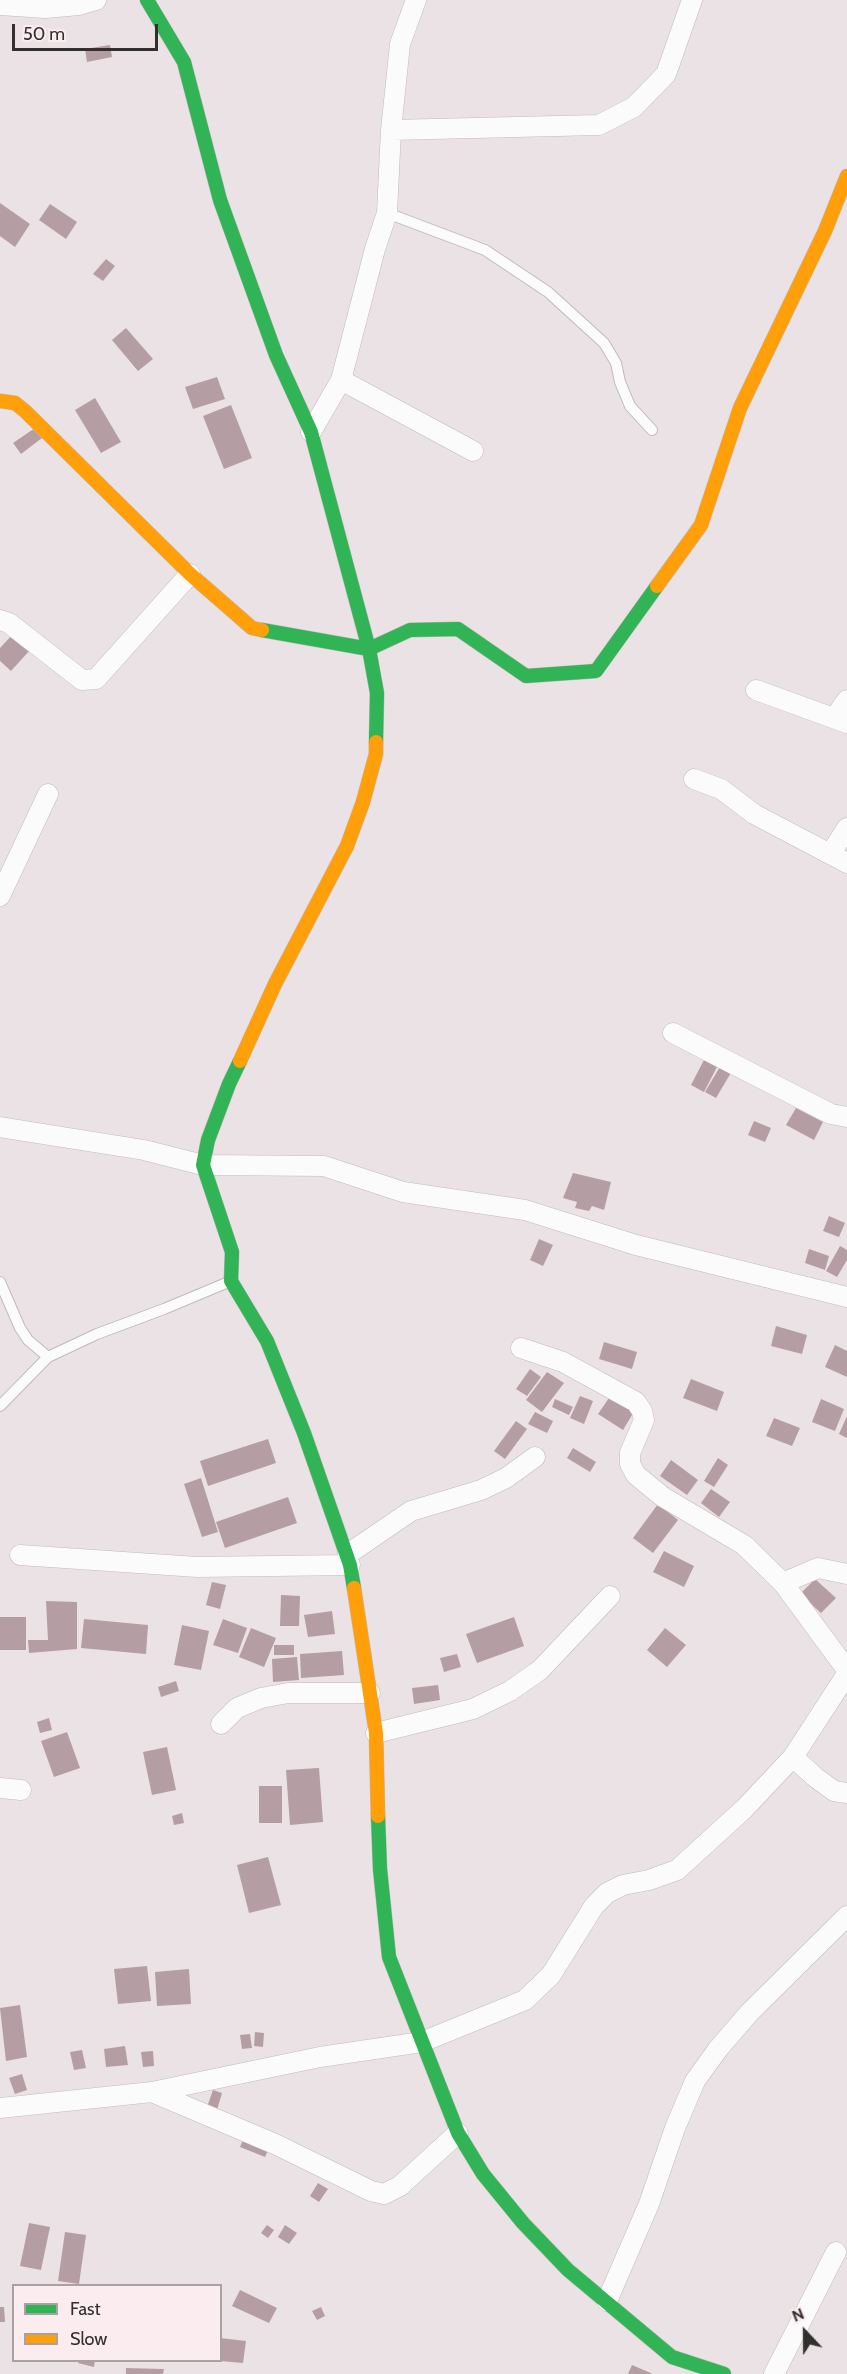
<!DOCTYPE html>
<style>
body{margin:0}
#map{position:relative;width:847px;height:2374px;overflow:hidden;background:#eae2e4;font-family:Cabin,sans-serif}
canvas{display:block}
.legend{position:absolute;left:12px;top:2284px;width:210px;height:78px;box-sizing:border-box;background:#fbecef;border:2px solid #aba0a2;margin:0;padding:8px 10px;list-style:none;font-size:18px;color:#342f2f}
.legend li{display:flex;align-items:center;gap:12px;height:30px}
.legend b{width:30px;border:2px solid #aba0a2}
.north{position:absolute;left:775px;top:2302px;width:60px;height:60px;-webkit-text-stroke:4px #fbecef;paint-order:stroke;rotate:338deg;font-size:16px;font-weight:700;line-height:24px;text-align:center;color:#342f2f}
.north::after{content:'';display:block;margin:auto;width:21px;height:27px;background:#342f2f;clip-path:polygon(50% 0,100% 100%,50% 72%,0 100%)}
.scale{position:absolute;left:12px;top:24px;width:146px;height:27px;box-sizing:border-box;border:3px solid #342f2f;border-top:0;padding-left:8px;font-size:18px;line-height:21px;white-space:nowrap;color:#342f2f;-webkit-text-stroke:4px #fbecef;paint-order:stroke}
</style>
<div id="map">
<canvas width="847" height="2374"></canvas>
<ul class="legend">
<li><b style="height:8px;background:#30b455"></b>Fast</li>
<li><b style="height:8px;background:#ff9f0a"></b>Slow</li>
</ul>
<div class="north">N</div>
<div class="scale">50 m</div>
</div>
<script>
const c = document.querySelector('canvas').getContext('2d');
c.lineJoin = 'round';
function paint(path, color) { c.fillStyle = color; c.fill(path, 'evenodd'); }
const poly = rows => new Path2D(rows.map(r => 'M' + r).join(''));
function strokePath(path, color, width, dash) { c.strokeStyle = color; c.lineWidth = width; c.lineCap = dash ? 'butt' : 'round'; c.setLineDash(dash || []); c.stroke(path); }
paint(poly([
 [110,45,112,57,87,62,85,49],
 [0,203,30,224,15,247,0,236],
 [50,204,77,222,66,239,39,220],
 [106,259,115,266,103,281,93,274],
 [126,328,153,359,138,371,112,340],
 [217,377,225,399,193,409,185,387],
 [95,398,121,442,101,453,75,410],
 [231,405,252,458,224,469,203,416],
 [35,428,42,438,21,454,13,443],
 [13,634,31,649,11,671,0,661,0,648],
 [705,1058,718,1065,704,1092,691,1085],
 [721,1065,732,1071,716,1098,705,1092],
 [796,1108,823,1122,814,1140,786,1125],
 [754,1121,771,1128,765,1142,748,1135],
 [573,1173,611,1182,604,1210,592,1206,589,1211,575,1208,577,1202,563,1198],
 [829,1216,845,1223,839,1237,823,1231],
 [539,1239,553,1245,543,1266,530,1260],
 [840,1246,847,1250,847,1260,837,1277,826,1271],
 [809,1249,829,1256,825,1270,805,1263],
 [776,1326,807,1335,802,1354,771,1346],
 [604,1342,637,1352,632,1369,599,1359],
 [835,1345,847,1351,847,1377,825,1367],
 [530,1369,541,1377,527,1396,516,1389],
 [547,1372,564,1383,542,1412,526,1400],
 [691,1379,724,1392,717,1411,683,1398],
 [611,1395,635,1410,623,1430,598,1414],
 [580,1396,593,1401,584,1424,570,1418],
 [555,1399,573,1407,569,1415,552,1407],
 [821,1399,844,1409,835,1431,812,1422],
 [535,1412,553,1421,547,1433,528,1424],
 [847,1416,847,1438,839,1434],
 [774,1418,800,1428,792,1446,766,1436],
 [516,1421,527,1429,505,1459,494,1451],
 [268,1439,276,1463,208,1486,200,1461],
 [573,1448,596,1462,590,1472,567,1458],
 [718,1458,728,1465,714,1487,704,1481],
 [671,1460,698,1480,687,1495,660,1476],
 [201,1478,218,1532,202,1537,184,1484],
 [711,1489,730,1502,719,1517,701,1503],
 [288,1497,297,1523,225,1548,216,1522],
 [658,1504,678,1520,653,1553,633,1538],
 [664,1551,694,1566,684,1587,653,1572],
 [815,1579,836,1598,821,1613,800,1594],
 [212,1582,226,1585,220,1609,206,1605],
 [281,1595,300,1596,299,1626,280,1626],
 [46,1601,77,1602,77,1649,29,1653,28,1640,48,1640],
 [332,1611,335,1634,308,1637,304,1615],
 [0,1617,26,1617,26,1650,0,1650],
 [514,1617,524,1646,477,1663,466,1634],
 [84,1619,148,1625,146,1654,81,1648],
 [223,1619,247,1628,238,1653,213,1645],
 [182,1625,209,1631,201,1670,174,1665],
 [251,1628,276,1638,264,1667,239,1657],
 [665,1628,686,1645,667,1667,647,1650],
 [274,1645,294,1645,294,1655,274,1655],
 [342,1651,344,1675,301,1678,300,1654],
 [457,1654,461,1667,444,1672,440,1658],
 [297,1657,299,1680,273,1682,272,1659],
 [176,1681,179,1691,161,1697,158,1687],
 [438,1685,440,1700,414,1704,412,1688],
 [49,1718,52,1730,40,1733,37,1722],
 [67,1732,80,1768,54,1777,41,1741],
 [167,1747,176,1790,152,1795,143,1752],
 [319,1768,323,1822,290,1825,286,1770],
 [259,1786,282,1786,282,1823,259,1823],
 [182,1813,184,1823,174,1825,172,1816],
 [268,1857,281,1905,249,1913,237,1865],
 [147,1966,151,2001,118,2004,114,1969],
 [189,1969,191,2004,157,2006,155,1972],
 [20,2005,27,2057,6,2061,0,2008],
 [255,2032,264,2033,263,2047,254,2046],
 [250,2034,252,2048,242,2049,240,2035],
 [125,2046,128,2065,106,2067,104,2049],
 [82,2050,86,2068,74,2070,70,2052],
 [153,2051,154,2066,143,2067,141,2052],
 [22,2074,27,2090,15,2094,9,2078],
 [213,2090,222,2093,217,2110,207,2107],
 [245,2135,270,2146,265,2157,240,2147],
 [318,2183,328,2189,319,2202,310,2196],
 [29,2223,50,2227,41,2270,20,2266],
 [267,2225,274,2230,268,2238,261,2233],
 [285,2225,297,2233,289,2244,278,2237],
 [65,2232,86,2235,79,2284,58,2281],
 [240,2290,277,2308,269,2323,232,2306],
 [0,2307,4,2307,5,2322,0,2322],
 [321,2307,325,2316,317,2320,312,2311],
 [220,2338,246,2341,243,2363,220,2361],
 [79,2360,95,2360,94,2367,78,2363],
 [632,2365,653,2374,628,2374],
 [126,2368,164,2369,163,2374,126,2374]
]), '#b49ea4');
const lane = poly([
 [387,213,485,250,548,292,604,343,616,363,620,382,630,406,652,430],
 [0,1282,20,1328,28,1340,48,1357],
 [0,1406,48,1357,97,1334,164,1309,231,1281]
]);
const street = poly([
 [0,5,45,8,79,5,96,0],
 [391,130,599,125,634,107,666,74,692,0],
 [341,380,473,451],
 [311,432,341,380,375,249,387,213,391,130,400,44,416,0],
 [0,620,9,623,82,680,96,679,190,574],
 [756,690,847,723],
 [835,717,847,700],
 [694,779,721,789,754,814,847,863],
 [831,853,847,828],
 [0,896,48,794],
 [673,1033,831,1114,847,1117],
 [0,1127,144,1150,203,1165,324,1166,403,1192,525,1210,636,1245,847,1297],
 [521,1348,563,1362,636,1402,642,1411,644,1420,630,1453,630,1464,636,1475,663,1497,744,1545,783,1583,847,1670],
 [348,1554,411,1511,481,1490,506,1478,535,1457],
 [20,1555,197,1567,350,1565],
 [783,1583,818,1568,847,1574],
 [221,1724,237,1708,261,1698,288,1693,370,1693],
 [376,1733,473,1709,510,1691,540,1670,610,1596],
 [793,1757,847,1674],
 [0,1788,21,1790],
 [152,2092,275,2144,371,2191,384,2194,400,2186,458,2133],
 [0,2108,152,2092,320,2057,422,2042,525,2000,551,1975,594,1906,607,1893,623,1885,649,1880,677,1870,744,1809,793,1757,815,1777,834,1791,847,1793],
 [607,2301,649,2204,675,2128,695,2081,718,2049,750,2012,847,1916],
 [774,2374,836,2252]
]);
const fast = poly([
 [147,0,184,62,220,200,276,355,311,432,369,649,377,693,376,742],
 [262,630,369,649,410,630,458,629,526,676,596,671,657,586],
 [240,1061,229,1084,208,1140,203,1165,232,1252,231,1281,267,1341,304,1433,350,1565,354,1588],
 [378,1816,380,1869,389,1957,458,2133,483,2174,523,2223,568,2270,672,2357,724,2374]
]);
const slow = poly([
 [0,401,15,403,25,411,190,574,252,628,262,630],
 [657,586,701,525,740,408,825,231,847,176],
 [240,1061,275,984,347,846,363,802,376,754,376,742],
 [354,1588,376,1733,378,1816]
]);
strokePath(lane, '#c0babb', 12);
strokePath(street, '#c0babb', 21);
strokePath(fast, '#c0babb', 15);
strokePath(slow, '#c0babb', 15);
strokePath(lane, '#fcfbfb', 10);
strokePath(street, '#fcfbfb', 20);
strokePath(fast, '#30b455', 14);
strokePath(slow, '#ff9f0a', 14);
</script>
